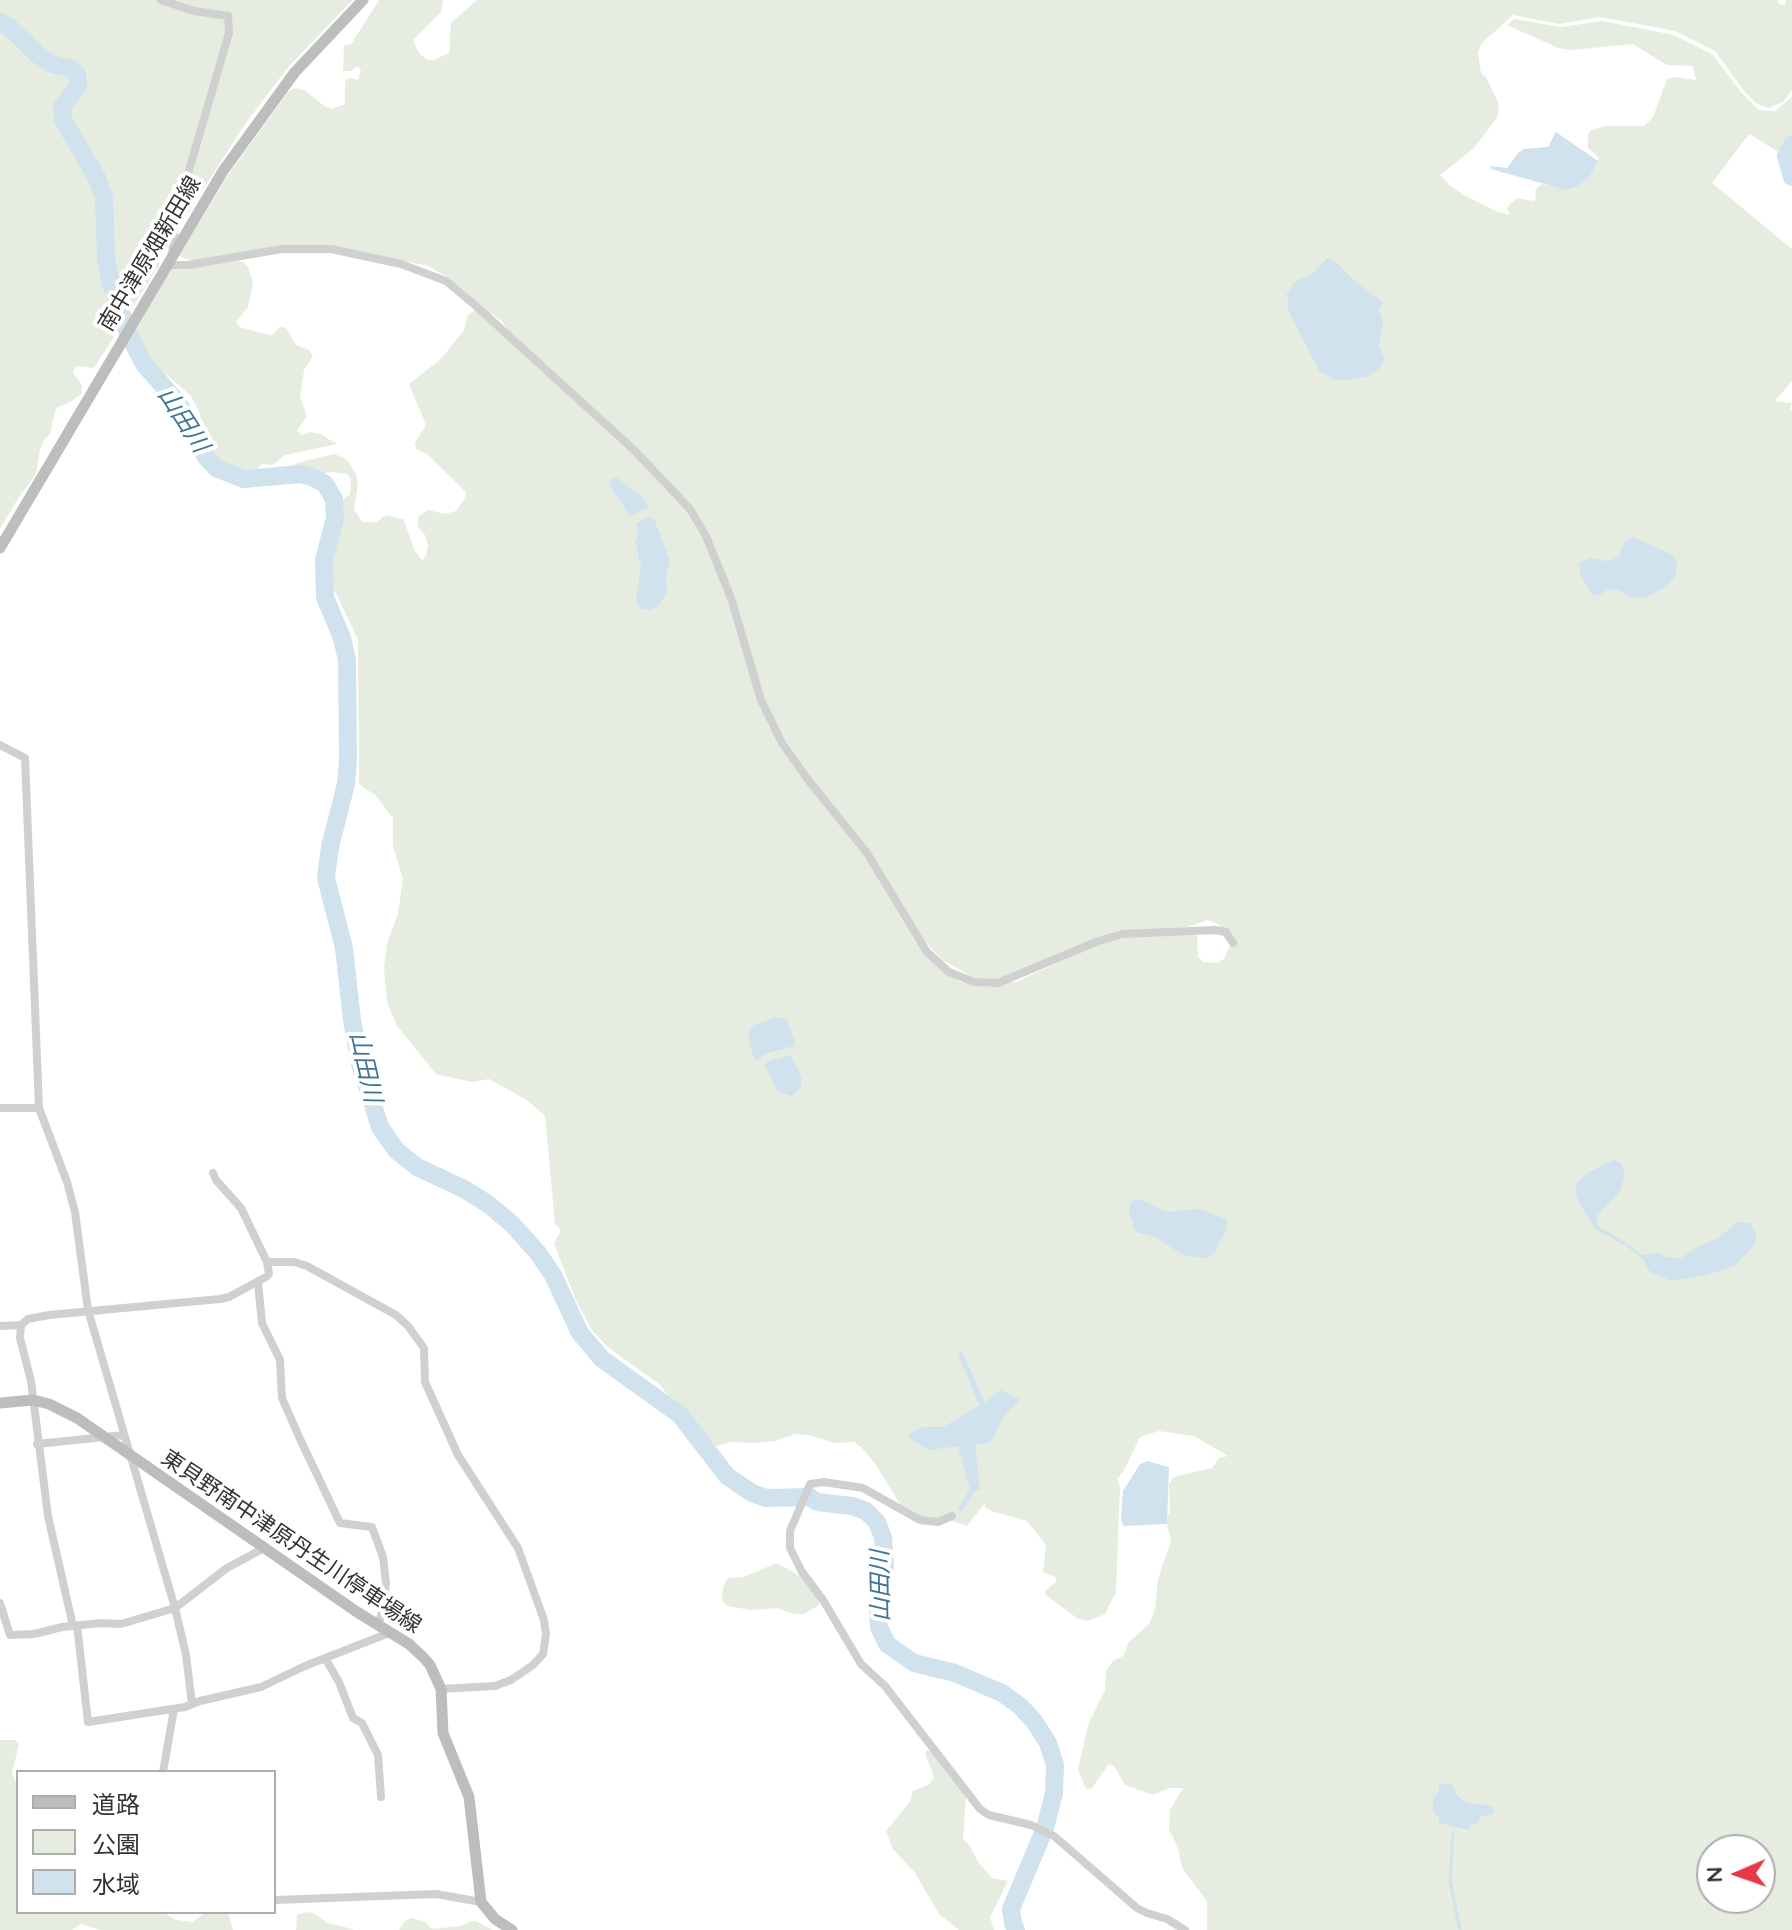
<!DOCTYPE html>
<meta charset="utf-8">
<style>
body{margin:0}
#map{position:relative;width:1792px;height:1930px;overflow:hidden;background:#fff;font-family:Quicksand,"Noto Sans JP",sans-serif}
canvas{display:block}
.legend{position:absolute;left:16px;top:1770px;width:260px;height:144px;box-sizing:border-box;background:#fff;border:2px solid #adadad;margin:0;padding:10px 14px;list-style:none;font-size:24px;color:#333}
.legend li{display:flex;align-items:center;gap:16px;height:40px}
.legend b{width:40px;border:2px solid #adadad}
.north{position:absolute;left:1696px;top:1834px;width:80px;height:80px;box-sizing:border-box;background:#fff;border:2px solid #adadad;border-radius:50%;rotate:268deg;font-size:22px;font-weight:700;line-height:32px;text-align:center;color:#333}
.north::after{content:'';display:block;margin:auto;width:28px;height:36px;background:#e63946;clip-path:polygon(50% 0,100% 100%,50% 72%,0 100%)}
</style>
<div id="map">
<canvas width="1792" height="1930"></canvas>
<ul class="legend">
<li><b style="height:10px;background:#bdbdbd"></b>道路</li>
<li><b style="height:22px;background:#e6ecdf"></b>公園</li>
<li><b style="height:22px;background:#cfe2ee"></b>水域</li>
</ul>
<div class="north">N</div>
</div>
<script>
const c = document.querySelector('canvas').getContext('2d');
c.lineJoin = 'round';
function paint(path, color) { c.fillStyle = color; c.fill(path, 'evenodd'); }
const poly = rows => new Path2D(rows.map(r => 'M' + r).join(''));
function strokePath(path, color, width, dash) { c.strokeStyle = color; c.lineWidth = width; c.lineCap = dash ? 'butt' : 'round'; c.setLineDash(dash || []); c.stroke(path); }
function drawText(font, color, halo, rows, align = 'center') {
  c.font = font + ' Quicksand,"Noto Sans JP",sans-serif'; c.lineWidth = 8; c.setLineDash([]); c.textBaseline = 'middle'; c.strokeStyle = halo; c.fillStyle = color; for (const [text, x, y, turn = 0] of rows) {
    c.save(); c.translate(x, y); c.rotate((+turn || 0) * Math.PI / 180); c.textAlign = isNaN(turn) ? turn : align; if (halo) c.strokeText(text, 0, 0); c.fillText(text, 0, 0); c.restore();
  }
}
paint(poly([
 [0,0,353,0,289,66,243,127,176,232,160,242,155,252,160,264,94,368,76,366,73,373,82,385,82,393,72,401,56,408,50,434,44,440,40,450,36,474,17,500,0,529],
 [379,0,443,0,441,12,413,40,419,53,427,60,434,60,449,53,451,23,477,0,1778,0,1779,4,1785,5,1786,0,1792,0,1792,90,1783,102,1768,108,1757,104,1744,91,1715,51,1675,31,1600,17,1559,24,1513,15,1482,43,1478,52,1481,73,1486,77,1499,104,1497,118,1473,149,1440,175,1449,185,1464,195,1498,212,1510,215,1507,208,1510,204,1518,198,1532,201,1536,199,1535,191,1541,184,1573,189,1590,176,1599,158,1588,148,1588,134,1590,131,1605,126,1644,126,1653,117,1667,79,1675,77,1696,80,1693,66,1667,65,1633,44,1571,50,1558,48,1507,25,1514,19,1561,27,1603,21,1674,35,1712,54,1741,92,1759,110,1775,111,1792,97,1792,140,1785,151,1777,151,1749,134,1712,183,1792,249,1792,381,1775,401,1792,403,1790,410,1792,410,1792,1930,1207,1930,1207,1901,1182,1868,1178,1848,1169,1829,1170,1810,1183,1788,1169,1788,1153,1795,1125,1785,1114,1766,1109,1764,1091,1789,1086,1789,1078,1770,1088,1725,1105,1690,1106,1671,1113,1661,1123,1656,1129,1642,1149,1624,1155,1609,1158,1579,1171,1541,1166,1519,1170,1512,1169,1484,1174,1477,1212,1468,1219,1458,1228,1456,1194,1436,1159,1431,1140,1437,1123,1472,1117,1479,1120,1487,1116,1592,1105,1614,1088,1621,1078,1619,1046,1595,1045,1591,1056,1582,1056,1577,1043,1572,1046,1545,1027,1521,991,1511,985,1507,985,1503,967,1526,952,1521,949,1515,935,1520,922,1520,903,1509,874,1462,862,1448,854,1442,834,1443,809,1435,795,1434,775,1441,755,1443,729,1442,717,1446,707,1443,659,1384,609,1348,592,1330,576,1301,554,1243,561,1230,555,1224,545,1116,527,1100,489,1079,472,1082,436,1074,397,1026,387,1002,384,969,387,944,398,913,403,879,393,846,393,818,376,796,359,784,358,640,336,593,333,589,323,591,320,583,326,532,340,502,350,494,351,479,347,474,332,472,300,477,294,468,294,465,300,462,335,454,347,460,356,474,358,485,354,509,362,522,377,522,386,515,403,519,415,551,422,560,426,556,428,545,425,535,418,527,418,517,428,510,445,514,456,511,465,498,466,492,427,454,416,449,415,443,426,425,409,384,441,359,464,330,468,315,475,310,616,438,616,431,515,339,501,320,477,305,446,276,428,266,368,253,309,245,239,253,195,262,179,256,228,175,289,91,296,88,306,91,324,106,332,109,345,104,345,81,349,78,358,80,361,71,358,66,351,71,343,71,344,46,352,43],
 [675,489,692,508,708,535,734,597,764,699,775,725,810,776,869,851,919,934,941,959,978,980,1001,980,1095,939,1120,932,1187,927,1207,920,1216,923,1234,936,1235,944,1230,945,1224,959,1217,963,1204,962,1198,957,1197,933,1135,935,1098,944,1018,981,999,985,986,987,961,982,941,970,923,952,859,847,795,768,770,728,759,701,729,599,710,551],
 [1439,1783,1450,1784,1458,1796,1468,1803,1491,1805,1495,1811,1494,1814,1480,1817,1476,1824,1471,1824,1468,1831,1439,1823,1439,1818,1433,1813,1433,1798,1438,1792],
 [1712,1850,1760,1850,1760,1898,1712,1898],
 [232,260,244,262,249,269,253,284,248,307,236,322,241,328,266,334,273,335,279,327,286,328,296,345,309,350,313,356,304,370,300,397,307,416,297,431,302,435,310,432,320,434,337,444,285,455,273,465,262,464,256,470,242,473,234,471,211,454,206,444,200,414,191,396,143,354,132,335,171,268],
 [777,1563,805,1579,820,1600,819,1605,804,1614,794,1614,777,1608,751,1610,727,1606,722,1600,723,1587,728,1578,743,1577],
 [0,1740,15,1740,19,1744,12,1773,18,1787,18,1912,162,1912,176,1920,192,1922,206,1912,228,1912,233,1930,101,1930,81,1924,72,1930,0,1930],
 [926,1750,935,1753,966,1797,963,1839,969,1845,978,1862,992,1878,1008,1881,990,1917,994,1930,959,1930,939,1914,915,1873,893,1849,886,1831,910,1802,913,1791,930,1784,934,1776,925,1754],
 [307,1912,313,1913,328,1923,356,1930,296,1930,297,1915],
 [412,1918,426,1922,431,1929,461,1926,471,1921,476,1921,492,1930,399,1930,405,1921]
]), '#e6ecdf');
paint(poly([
 [1556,132,1598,161,1590,176,1577,187,1566,190,1491,169,1490,166,1507,168,1518,153,1524,149,1548,147],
 [1327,258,1334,260,1347,274,1383,303,1379,309,1383,322,1379,345,1385,360,1379,369,1366,377,1336,381,1319,371,1288,310,1288,297,1285,294,1288,294,1293,283,1315,272],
 [611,478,617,478,644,499,648,506,646,509,630,516,609,484],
 [648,517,654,519,670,560,666,574,667,593,657,607,650,610,640,608,636,599,641,566,635,542,639,532,636,524],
 [1633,537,1673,555,1677,564,1676,576,1667,586,1645,598,1629,596,1615,589,1609,589,1598,596,1592,594,1580,574,1579,563,1589,558,1606,561,1614,559,1620,554,1624,543],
 [775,1017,787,1019,794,1039,794,1046,767,1053,756,1061,752,1053,748,1033,755,1025],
 [790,1055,802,1077,800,1089,792,1096,778,1092,765,1065,769,1061],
 [1614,1160,1622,1164,1625,1175,1620,1191,1597,1216,1597,1223,1601,1228,1628,1244,1641,1255,1659,1253,1666,1257,1681,1258,1699,1246,1718,1238,1738,1222,1750,1223,1756,1235,1756,1242,1736,1265,1707,1275,1671,1281,1650,1272,1643,1259,1625,1245,1595,1229,1575,1194,1577,1182,1589,1172],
 [1135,1200,1142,1200,1166,1212,1199,1209,1226,1219,1227,1227,1214,1254,1204,1258,1185,1256,1155,1237,1136,1232,1129,1212,1130,1204],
 [962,1351,985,1403,1000,1390,1020,1399,1004,1416,990,1443,975,1445,980,1490,975,1491,962,1511,958,1509,970,1489,958,1446,929,1450,908,1437,910,1433,924,1427,944,1427,979,1405,958,1354],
 [1147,1461,1169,1467,1167,1524,1124,1526,1121,1520,1123,1491,1140,1464],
 [1439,1783,1451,1784,1458,1796,1468,1803,1491,1805,1495,1811,1494,1814,1480,1817,1477,1824,1471,1824,1469,1831,1439,1823,1439,1818,1433,1813,1433,1798,1438,1792]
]), '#cfe2ee');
strokePath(poly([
 [1453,1833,1450,1880,1460,1930]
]), '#cfe2ee', 3);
strokePath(poly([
 [0,22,9,27,38,55,52,64,72,69,77,75,78,86,62,107,63,120,97,178,104,197,106,258,110,280,128,333,144,364,179,404,206,457,216,468,244,479,301,474,312,477,325,484,334,499,335,518,324,560,325,597,342,638,347,660,348,760,346,784,330,847,326,878,344,948,352,1020,360,1064,380,1127,396,1150,417,1167,464,1189,488,1204,512,1224,538,1253,553,1275,580,1333,602,1359,680,1415,727,1476,752,1493,766,1498,810,1497,817,1502,852,1506,866,1511,877,1522,883,1538,885,1566,878,1608,879,1627,887,1644,914,1663,955,1673,1002,1693,1020,1706,1034,1721,1048,1743,1055,1765,1054,1793,1045,1828,1011,1909,1013,1923,1016,1930],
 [1792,145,1786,156,1792,177]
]), '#cfe2ee', 18);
strokePath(poly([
 [161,0,194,11,228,16,229,33,176,215,172,255],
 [168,265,188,265,282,249,331,249,401,264,446,281,476,306,634,450,690,509,706,536,731,598,761,700,782,743,809,781,867,853,927,952,949,972,974,982,998,983,1096,942,1122,934,1215,930,1226,932,1233,943],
 [0,745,25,758,39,1108,67,1182,75,1212,88,1310,175,1608,186,1655,192,1704],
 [0,1108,39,1108],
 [267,1262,294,1262,307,1266,396,1315,408,1326,424,1348,425,1382,458,1455,518,1548,544,1620,546,1634,543,1654,533,1665,511,1680,495,1686,441,1689],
 [258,1283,262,1323,280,1360,282,1398,300,1439,340,1523,372,1527,383,1557,386,1583,383,1610,378,1625],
 [0,1326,21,1325],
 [37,1444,124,1435],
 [952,1516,938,1522,920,1520,863,1488,824,1482,810,1484,790,1531,790,1548,802,1572,823,1600,861,1664,885,1686,980,1809,989,1815,1031,1825,1054,1836,1137,1908,1147,1913,1167,1919,1185,1930],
 [0,1603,10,1635,34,1634,62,1627,101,1623,121,1624,175,1608,227,1568,264,1548],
 [77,1625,88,1722,185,1707,200,1701,261,1687,305,1666,389,1633],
 [73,1626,48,1516,31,1381,20,1338,21,1325,28,1319,49,1315,220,1299,229,1297,266,1277,269,1274,267,1262,241,1208,216,1180,213,1173],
 [325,1658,339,1682,353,1718,362,1723,378,1755,381,1797],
 [163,1772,174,1709],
 [274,1900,436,1894,481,1902]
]), '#d0d0d0', 8);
strokePath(poly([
 [0,548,223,171,295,72,363,0],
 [0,1403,33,1400,49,1404,77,1418,357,1612,409,1644,423,1657,430,1665,441,1689,443,1733,469,1797,481,1902,495,1919,512,1930]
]), '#bdbdbd', 11);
drawText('22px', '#333', '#fff', [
 ["南中津原畑新田線",150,254,-59],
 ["東貝野南中津原丹生川停車場線",291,1542,34]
]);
drawText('italic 24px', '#3f7597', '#fff', [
 ["山田川",183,420,57],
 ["山田川",365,1067,77],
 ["山田川",881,1586,-91]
]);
</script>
